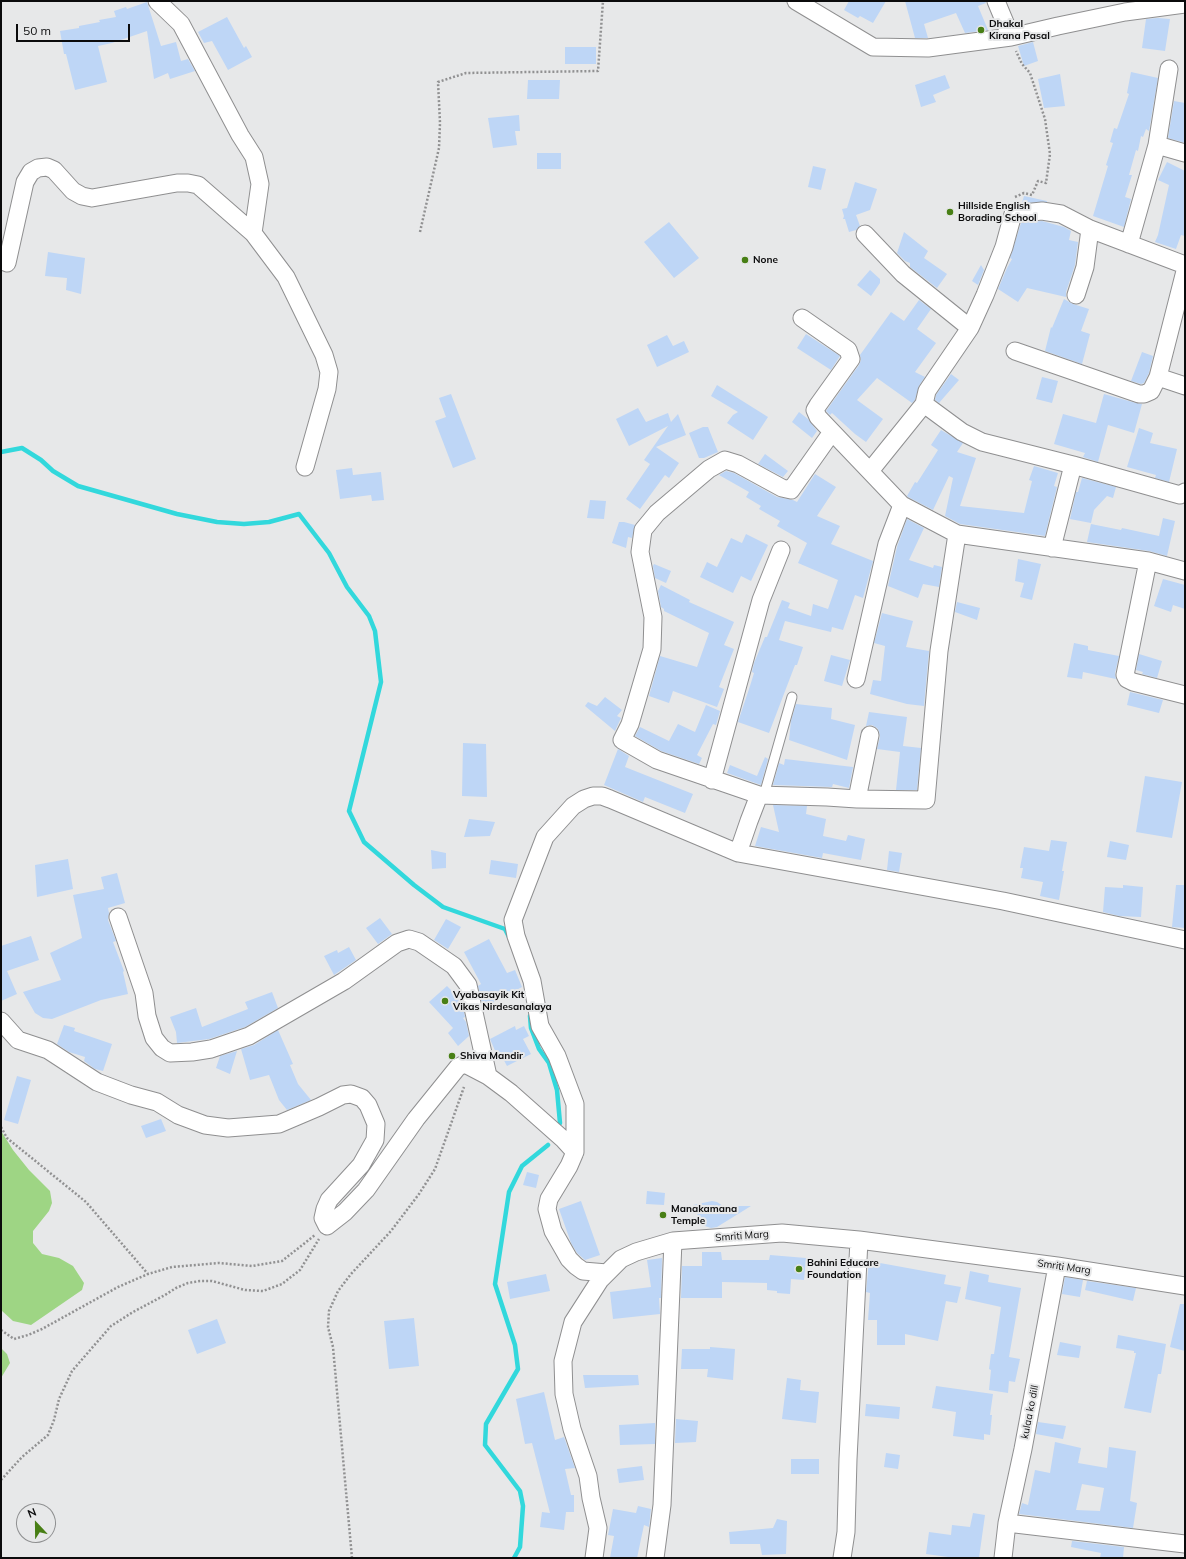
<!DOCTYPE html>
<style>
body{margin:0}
#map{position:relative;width:1186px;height:1559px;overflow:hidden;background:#e7e8e9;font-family:Mulish,sans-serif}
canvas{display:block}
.frame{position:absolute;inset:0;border:2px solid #0b0b0c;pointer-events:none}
.north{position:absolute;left:16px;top:1503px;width:40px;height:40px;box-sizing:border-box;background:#e7e8e9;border:1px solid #8f9091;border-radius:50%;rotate:338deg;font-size:11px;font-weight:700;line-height:16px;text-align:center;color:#0b0b0c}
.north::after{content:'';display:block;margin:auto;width:14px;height:18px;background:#487f15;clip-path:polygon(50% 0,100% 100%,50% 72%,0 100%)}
.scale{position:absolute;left:16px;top:24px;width:114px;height:18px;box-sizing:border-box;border:2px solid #0b0b0c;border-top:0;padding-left:5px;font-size:12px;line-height:14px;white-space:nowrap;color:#0b0b0c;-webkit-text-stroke:3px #e7e8e9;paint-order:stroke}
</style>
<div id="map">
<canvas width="1186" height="1559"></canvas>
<div class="frame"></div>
<div class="north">N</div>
<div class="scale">50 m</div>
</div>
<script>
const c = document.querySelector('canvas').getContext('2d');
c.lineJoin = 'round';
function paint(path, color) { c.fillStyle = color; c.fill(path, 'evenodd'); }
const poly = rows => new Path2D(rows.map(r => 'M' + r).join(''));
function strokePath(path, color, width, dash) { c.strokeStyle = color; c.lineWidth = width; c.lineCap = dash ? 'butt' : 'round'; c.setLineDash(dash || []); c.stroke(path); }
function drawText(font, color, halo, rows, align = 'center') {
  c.font = font + ' Mulish,sans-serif'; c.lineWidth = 4; c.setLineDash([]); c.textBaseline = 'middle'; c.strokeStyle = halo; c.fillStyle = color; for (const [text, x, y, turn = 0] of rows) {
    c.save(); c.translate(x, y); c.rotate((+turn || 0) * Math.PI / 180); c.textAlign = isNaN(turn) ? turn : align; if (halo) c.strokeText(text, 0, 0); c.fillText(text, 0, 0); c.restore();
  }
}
paint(poly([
 [1,1131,13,1150,29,1170,50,1191,52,1203,49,1211,33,1231,33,1243,42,1254,59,1258,73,1266,84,1283,82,1290,31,1325,13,1321,1,1310],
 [1,1348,7,1354,10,1363,1,1378]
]), '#9ed584');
strokePath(poly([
 [1,452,22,448,41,460,53,471,78,486,177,514,217,522,244,524,269,522,299,514,329,553,347,587,369,616,375,631,381,682,349,811,364,842,414,885,443,907,505,929,509,937],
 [530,1016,531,1028,539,1049,549,1063,557,1090,560,1123],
 [514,1558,520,1547,523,1506,520,1491,485,1445,486,1424,518,1369,515,1345,495,1284,509,1192,522,1166,548,1145]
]), '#32d8dc', 4.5);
paint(poly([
 [849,1,886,1,873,23,860,16,858,18,844,10],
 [905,1,985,1,986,3,978,6,988,30,965,33,956,13,924,24,928,38,915,38],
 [147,2,161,46,176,42,181,61,188,59,195,71,170,79,168,73,154,79,147,31,112,43,98,46,107,82,75,90,66,54,64,54,60,31,79,28,79,26,100,22,99,20,116,17,114,11,126,7,127,9],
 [227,17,244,48,246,46,252,57,228,70,212,41,204,43,198,32],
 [1158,18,1170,19,1165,51,1142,48,1146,19],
 [1033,42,1038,61,1024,66,1018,46],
 [565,47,596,47,596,64,565,64],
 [1131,72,1158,78,1149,131,1146,129,1143,137,1141,136,1138,151,1136,150,1129,175,1132,175,1125,197,1131,199,1124,227,1093,216,1108,166,1106,165,1113,143,1110,142,1114,128,1117,129,1129,94,1127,93],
 [1060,74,1065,106,1044,108,1038,79],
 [945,75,950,88,933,95,936,102,921,107,915,85],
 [528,80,560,80,559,99,527,99],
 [1174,101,1185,103,1185,143,1168,138],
 [519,115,520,131,515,131,517,145,493,148,488,118],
 [537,153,561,153,561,169,537,169],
 [1167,162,1185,171,1185,236,1181,235,1176,249,1155,242,1158,235,1169,185,1158,180],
 [813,166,826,169,821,190,808,187],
 [855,182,877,189,870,210,856,215,860,226,856,230,849,232,845,219,843,219,844,216,842,209,847,208],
 [1024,196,1047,201,1047,202,1022,203],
 [1042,221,1064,227,1071,231,1069,240,1078,242,1075,265,1066,292,1066,297,1027,288,1018,302,998,289,1007,268,1012,259,1010,258,1021,223],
 [669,222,699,258,674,278,644,242],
 [904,232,928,251,924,258,947,274,937,288,910,267,910,263,905,261,897,253],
 [48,252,85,258,81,294,66,290,67,278,45,276],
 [981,265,984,270,978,285,972,281],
 [870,270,880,279,880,283,871,296,857,285],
 [1064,299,1073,304,1089,309,1081,331,1090,334,1082,364,1045,351,1051,327,1052,328],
 [919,300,931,309,917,329,936,343,915,372,925,377,919,386,915,400,912,403,877,378,857,400,883,419,866,442,855,434,832,413,830,415,826,411,859,365,861,360,860,355,891,312,904,321],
 [806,334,840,356,831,370,797,348],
 [667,335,673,346,684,341,689,352,657,367,647,345],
 [1142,352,1153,356,1149,373,1144,383,1141,384,1131,381],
 [951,374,959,380,939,403,935,400,936,395],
 [1042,377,1058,381,1052,403,1036,399],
 [717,385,768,417,753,440,727,423,733,415,738,412,711,396],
 [451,394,476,459,453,468,435,421,446,417,439,398],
 [1104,394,1136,403,1142,404,1134,433,1108,425,1098,462,1083,457,1085,453,1054,444,1063,414,1096,423],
 [638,408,646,422,668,413,671,422,678,414,686,435,656,447,679,463,669,478,665,475,640,509,626,499,650,464,644,460,668,426,629,446,616,419],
 [799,412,808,419,817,431,812,438,792,422],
 [703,427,708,427,718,452,704,458,699,458,689,433],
 [1139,428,1153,433,1150,443,1177,449,1169,482,1155,478,1156,475,1127,467],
 [941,430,963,443,957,452,976,458,960,506,1024,513,1032,481,1029,480,1034,466,1058,473,1054,486,1057,487,1045,536,960,524,945,516,953,478,949,476,933,510,908,497,907,496,915,482,917,483,938,450,931,445],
 [765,454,788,471,783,477,758,464],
 [352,468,353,475,381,472,384,500,372,501,371,495,340,499,336,470],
 [726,471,734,473,777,497,793,500,797,502,815,474,836,487,817,516,840,526,831,544,873,561,863,598,855,595,843,630,832,627,831,632,785,621,779,640,803,647,797,665,795,665,769,733,738,722,750,686,754,673,752,672,754,663,765,637,767,637,782,600,790,603,788,608,811,616,813,604,828,609,838,580,798,563,807,543,777,526,780,521,759,509,761,506,746,497,749,492,719,475],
 [1082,478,1116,487,1113,498,1107,496,1094,510,1091,523,1070,519,1076,492,1078,492],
 [590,500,606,501,604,519,587,518],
 [1163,518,1175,521,1167,556,1149,551,1087,542,1091,524,1121,530,1122,528,1159,536],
 [907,519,924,528,909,560,933,568,934,565,942,567,939,587,923,584,918,598,888,586,897,547],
 [619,522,624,522,635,525,632,538,628,537,626,548,612,543],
 [746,534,768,545,751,581,741,576,733,593,700,577,707,562,717,567,731,538,742,543],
 [1018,559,1041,564,1032,600,1020,597,1024,583,1015,581],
 [654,564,671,571,666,583,655,578,653,566],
 [1163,579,1185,585,1185,609,1173,605,1171,612,1154,606],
 [661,585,690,600,689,602,734,622,724,645,734,649,719,687,724,689,717,707,673,691,669,703,649,696,660,656,697,667,709,633,664,611,664,609,661,607,658,591],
 [957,602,980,608,977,620,955,612],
 [882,613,913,621,906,647,929,651,924,706,907,704,870,694,873,680,881,681,885,646,874,643],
 [1074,643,1088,646,1088,650,1119,656,1115,673,1116,679,1083,672,1082,679,1067,677],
 [1139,654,1162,661,1157,678,1142,674,1143,672,1136,670],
 [831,655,850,660,842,686,824,681],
 [1130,692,1163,700,1159,713,1127,705],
 [605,697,622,710,617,716,621,718,615,731,585,706,588,702,597,706],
 [796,704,832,708,831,719,855,725,847,760,789,740,791,721],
 [706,705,720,711,716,725,713,724,697,755,702,758,699,764,661,751,635,736,640,727,669,741,678,724,695,732],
 [869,712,907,717,903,746,921,748,917,790,896,790,900,752,877,749,880,737,879,731,877,728,872,725,866,726],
 [463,743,486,744,487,797,462,796],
 [618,749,629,756,625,767,693,794,685,813,645,797,643,802,604,785],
 [765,757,768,759,761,785,727,773,730,765,757,776],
 [785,759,853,767,849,788,833,784,832,787,773,785,779,763,784,765],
 [1145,776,1182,782,1172,838,1136,832],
 [773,805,807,806,806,814,826,819,823,836,846,841,848,835,865,839,861,860,823,853,822,858,755,846,761,827,779,832],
 [469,819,495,822,490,836,464,837],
 [1051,840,1067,842,1062,871,1064,871,1059,900,1040,896,1043,882,1021,878,1023,868,1020,868,1024,847,1049,851],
 [1110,841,1129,845,1126,860,1107,857],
 [431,850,446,853,446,868,432,869],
 [889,851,902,853,899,872,887,870],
 [68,859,73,889,37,897,35,865],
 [491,860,518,864,516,878,489,874],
 [117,873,125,903,108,908,109,913,108,920,116,941,113,942,124,971,123,972,128,994,101,1000,52,1019,43,1018,35,1013,23,992,61,980,50,953,82,938,73,895,104,889,101,877],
 [1123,885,1143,887,1141,917,1119,916,1103,912,1105,887,1123,888],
 [1176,885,1185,885,1185,928,1172,927],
 [380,918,392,934,378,944,366,928],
 [446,919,461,927,448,949,434,940],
 [31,936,39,960,7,971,17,994,1,1001,1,946],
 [489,939,507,973,515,970,522,987,483,1008,478,986,481,984,464,952],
 [349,947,356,960,334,975,324,956,337,950,338,953],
 [447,986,456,995,460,994,465,1017,463,1018,466,1022,469,1036,458,1046,448,1033,453,1028,429,1002],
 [272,992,278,1008,245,1027,209,1039,177,1043,176,1032,170,1017,196,1008,202,1027,248,1009,245,1002],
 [64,1025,75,1028,74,1031,112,1044,103,1071,95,1069,84,1061,85,1057,69,1052,57,1044],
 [515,1026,516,1030,524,1026,529,1036,523,1039,531,1054,507,1066,499,1051,496,1053,490,1039],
 [278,1030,293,1064,290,1065,298,1084,311,1100,287,1110,279,1100,269,1075,250,1080,241,1049,254,1045],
 [237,1051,230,1074,216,1068,220,1056],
 [17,1076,31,1080,18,1124,4,1120],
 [161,1119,166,1131,146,1138,141,1126],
 [527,1172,539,1175,536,1188,523,1185],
 [647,1191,665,1193,664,1205,646,1204],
 [581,1201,600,1255,585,1260,577,1253,571,1243,559,1209],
 [712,1201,717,1202,723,1206,751,1206,717,1227,711,1228,705,1226,701,1222,693,1205],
 [702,1252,721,1252,722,1260,769,1260,770,1255,806,1258,804,1280,791,1279,790,1294,777,1293,777,1291,767,1290,767,1283,722,1282,722,1298,681,1298,682,1266,702,1266],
 [662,1258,661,1298,659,1298,660,1314,613,1319,610,1292,651,1287,647,1260],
 [869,1261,946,1275,944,1284,961,1287,957,1303,946,1301,938,1341,905,1334,905,1345,877,1345,877,1320,868,1320,870,1293,866,1292],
 [970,1271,989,1275,988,1282,1021,1288,1009,1357,1020,1359,1015,1382,1009,1381,1008,1393,989,1390,991,1370,989,1369,991,1354,994,1354,1001,1307,965,1299],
 [546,1274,550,1291,510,1299,507,1282],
 [1065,1277,1083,1280,1080,1297,1062,1294],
 [1087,1281,1136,1288,1133,1301,1085,1290],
 [1180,1304,1185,1304,1185,1351,1170,1347],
 [414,1318,419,1366,389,1369,384,1321],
 [217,1319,226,1343,197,1354,188,1330],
 [1118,1335,1166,1344,1161,1374,1158,1374,1151,1413,1124,1408,1136,1353,1134,1353,1134,1351,1116,1348],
 [1060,1342,1081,1346,1079,1358,1057,1355],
 [710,1347,735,1349,733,1380,707,1377,708,1369,681,1369,682,1349,710,1349],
 [583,1375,638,1375,639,1385,585,1388],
 [787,1378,801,1380,800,1390,819,1392,816,1423,782,1419],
 [936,1386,993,1394,990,1415,992,1415,990,1435,984,1434,984,1440,953,1436,956,1412,932,1408],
 [544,1392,555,1440,564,1437,575,1468,565,1469,571,1495,574,1495,574,1512,566,1512,564,1530,540,1527,542,1512,550,1513,532,1443,525,1444,516,1399],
 [866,1404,900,1407,899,1419,865,1416],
 [676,1419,698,1421,696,1442,675,1443],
 [1038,1422,1066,1426,1063,1439,1036,1434],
 [655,1423,655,1444,620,1445,619,1425],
 [1055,1442,1081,1448,1078,1463,1107,1468,1109,1447,1136,1451,1130,1501,1137,1503,1133,1528,1019,1514,1022,1503,1028,1505,1035,1470,1050,1473],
 [1082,1484,1104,1488,1100,1511,1076,1510],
 [886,1453,900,1455,898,1469,884,1467],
 [791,1459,819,1459,819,1474,791,1474],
 [642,1466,644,1480,619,1483,617,1469],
 [638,1506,651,1509,649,1527,644,1525,637,1558,610,1558,614,1536,608,1535,613,1509,636,1513],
 [973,1513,985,1515,979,1558,948,1558,948,1557,926,1554,929,1532,951,1535,952,1525,970,1527],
 [777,1519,787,1521,786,1554,762,1555,760,1544,730,1544,729,1532,773,1528],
 [1072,1541,1124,1547,1123,1558,1100,1558,1101,1553,1071,1547]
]), '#bed6f6');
const service = poly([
 [764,795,792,697]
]);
const minor = poly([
 [157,1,181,24,240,135,254,157,260,184,253,233],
 [796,1,873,47,928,48,1011,37,1058,26,1125,12,1185,4],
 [996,1,1011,37],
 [1157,145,1185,153],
 [865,234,903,274,970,328,927,391,924,404,962,432,982,442,1073,465,1052,548],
 [1129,244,1157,145,1169,69],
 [7,263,25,182,31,172,38,168,47,167,54,170,73,191,82,196,92,198,177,183,188,183,198,185,253,233,286,277,324,355,329,372,327,389,305,467],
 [1185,271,1158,377,1185,386],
 [1076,295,1085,267,1090,229],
 [802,318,848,350,851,359,818,405,815,410,818,417,902,505,957,534,1148,561,1185,571],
 [970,328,985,295,1004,247,1013,214,1042,211,1061,214,1090,229,1185,265],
 [1015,351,1139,394,1144,394,1151,391,1158,377],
 [832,432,791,490,782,488,738,464,725,460,709,469,657,513,643,530,640,552,653,617,652,649,630,724,622,740,657,760,759,795,827,797,857,799,926,800,939,651,957,534],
 [1073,465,1180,495,1185,492],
 [870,471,924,404],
 [1148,561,1125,675,1127,679,1133,682,1185,695],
 [856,679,887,544,902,505],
 [712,780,761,600,781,550],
 [857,799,870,735],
 [738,853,749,821,759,795],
 [118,917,144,993,147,1016,154,1038,162,1048,170,1053,192,1052,211,1049,249,1036,344,981,397,943,409,939,419,942,454,966,468,985,488,1076],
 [1,1021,18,1040,48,1050,97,1082,131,1095,157,1102,178,1115,205,1125,228,1128,279,1124,319,1107,343,1095,351,1094,362,1098,368,1105,376,1124,375,1140,361,1165,329,1200,325,1209,323,1218,327,1226,345,1212,366,1190,416,1119,458,1067,465,1064,488,1076,511,1093,564,1140,575,1152],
 [607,1273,583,1271,576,1266,569,1259,553,1231,547,1209,549,1199,569,1166,575,1152,575,1104,557,1056,540,1026,532,981,516,936,513,920,545,837,573,806,584,799,593,796,602,796,610,799,738,853,1003,901,1185,940],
 [1007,1523,1185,1544],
 [594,1558,598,1528,591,1498,588,1476,572,1429,564,1394,563,1361,573,1322,600,1280,621,1259,636,1252,673,1241,782,1233,859,1240,1057,1266,1185,1286],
 [655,1558,662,1505,673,1241],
 [842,1558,846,1532,848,1459,859,1240],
 [1003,1558,1007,1523,1023,1449,1057,1266]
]);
strokePath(service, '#8f8f90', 11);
strokePath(minor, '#8f8f90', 19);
strokePath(poly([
 [1015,197,1024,193,1032,195,1038,181,1046,183,1050,154,1045,119,1030,73,1022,64,1016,51],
 [420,232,439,148,440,123,438,82,466,73,598,71,603,1],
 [1,1127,7,1138,86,1202,148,1274],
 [1,1330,14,1339,28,1335,42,1329,118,1287,148,1274,172,1267,219,1263,252,1266,282,1261,315,1235],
 [1,1480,22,1457,48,1435,54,1420,59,1399,72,1371,111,1326,133,1312,165,1295,176,1288,188,1283,200,1281,212,1281,245,1290,263,1291,282,1284,300,1270,319,1239],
 [352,1558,333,1347,328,1327,329,1311,338,1291,351,1274,391,1231,419,1194,435,1169,464,1087]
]), '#919192', 2.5, [2, 2]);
strokePath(service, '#fff', 9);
strokePath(minor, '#fff', 17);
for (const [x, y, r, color] of [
 [981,30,4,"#487f15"],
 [950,212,4,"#487f15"],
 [745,260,4,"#487f15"],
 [445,1001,4,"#487f15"],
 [452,1056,4,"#487f15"],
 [663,1215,4,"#487f15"],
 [799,1269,4,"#487f15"]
]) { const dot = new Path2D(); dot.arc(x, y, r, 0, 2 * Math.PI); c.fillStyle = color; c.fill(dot); strokePath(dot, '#e7e8e9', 1.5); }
drawText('bold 10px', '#0b0b0c', '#e7e8e9', [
 ["Dhakal",989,24],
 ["Kirana Pasal",989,36],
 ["Hillside English",958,206],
 ["Borading School",958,218],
 ["None",753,260],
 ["Vyabasayik Kit",453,995],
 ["Vikas Nirdesanalaya",453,1007],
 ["Shiva Mandir",460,1056],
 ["Manakamana",671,1209],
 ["Temple",671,1221],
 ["Bahini Educare",807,1263],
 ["Foundation",807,1275]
], 'left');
drawText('10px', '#0b0b0c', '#e7e8e9', [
 ["Smriti Marg",742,1236,-4],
 ["Smriti Marg",1064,1267,8],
 ["kulaa ko dill",1030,1412,-79]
]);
</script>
